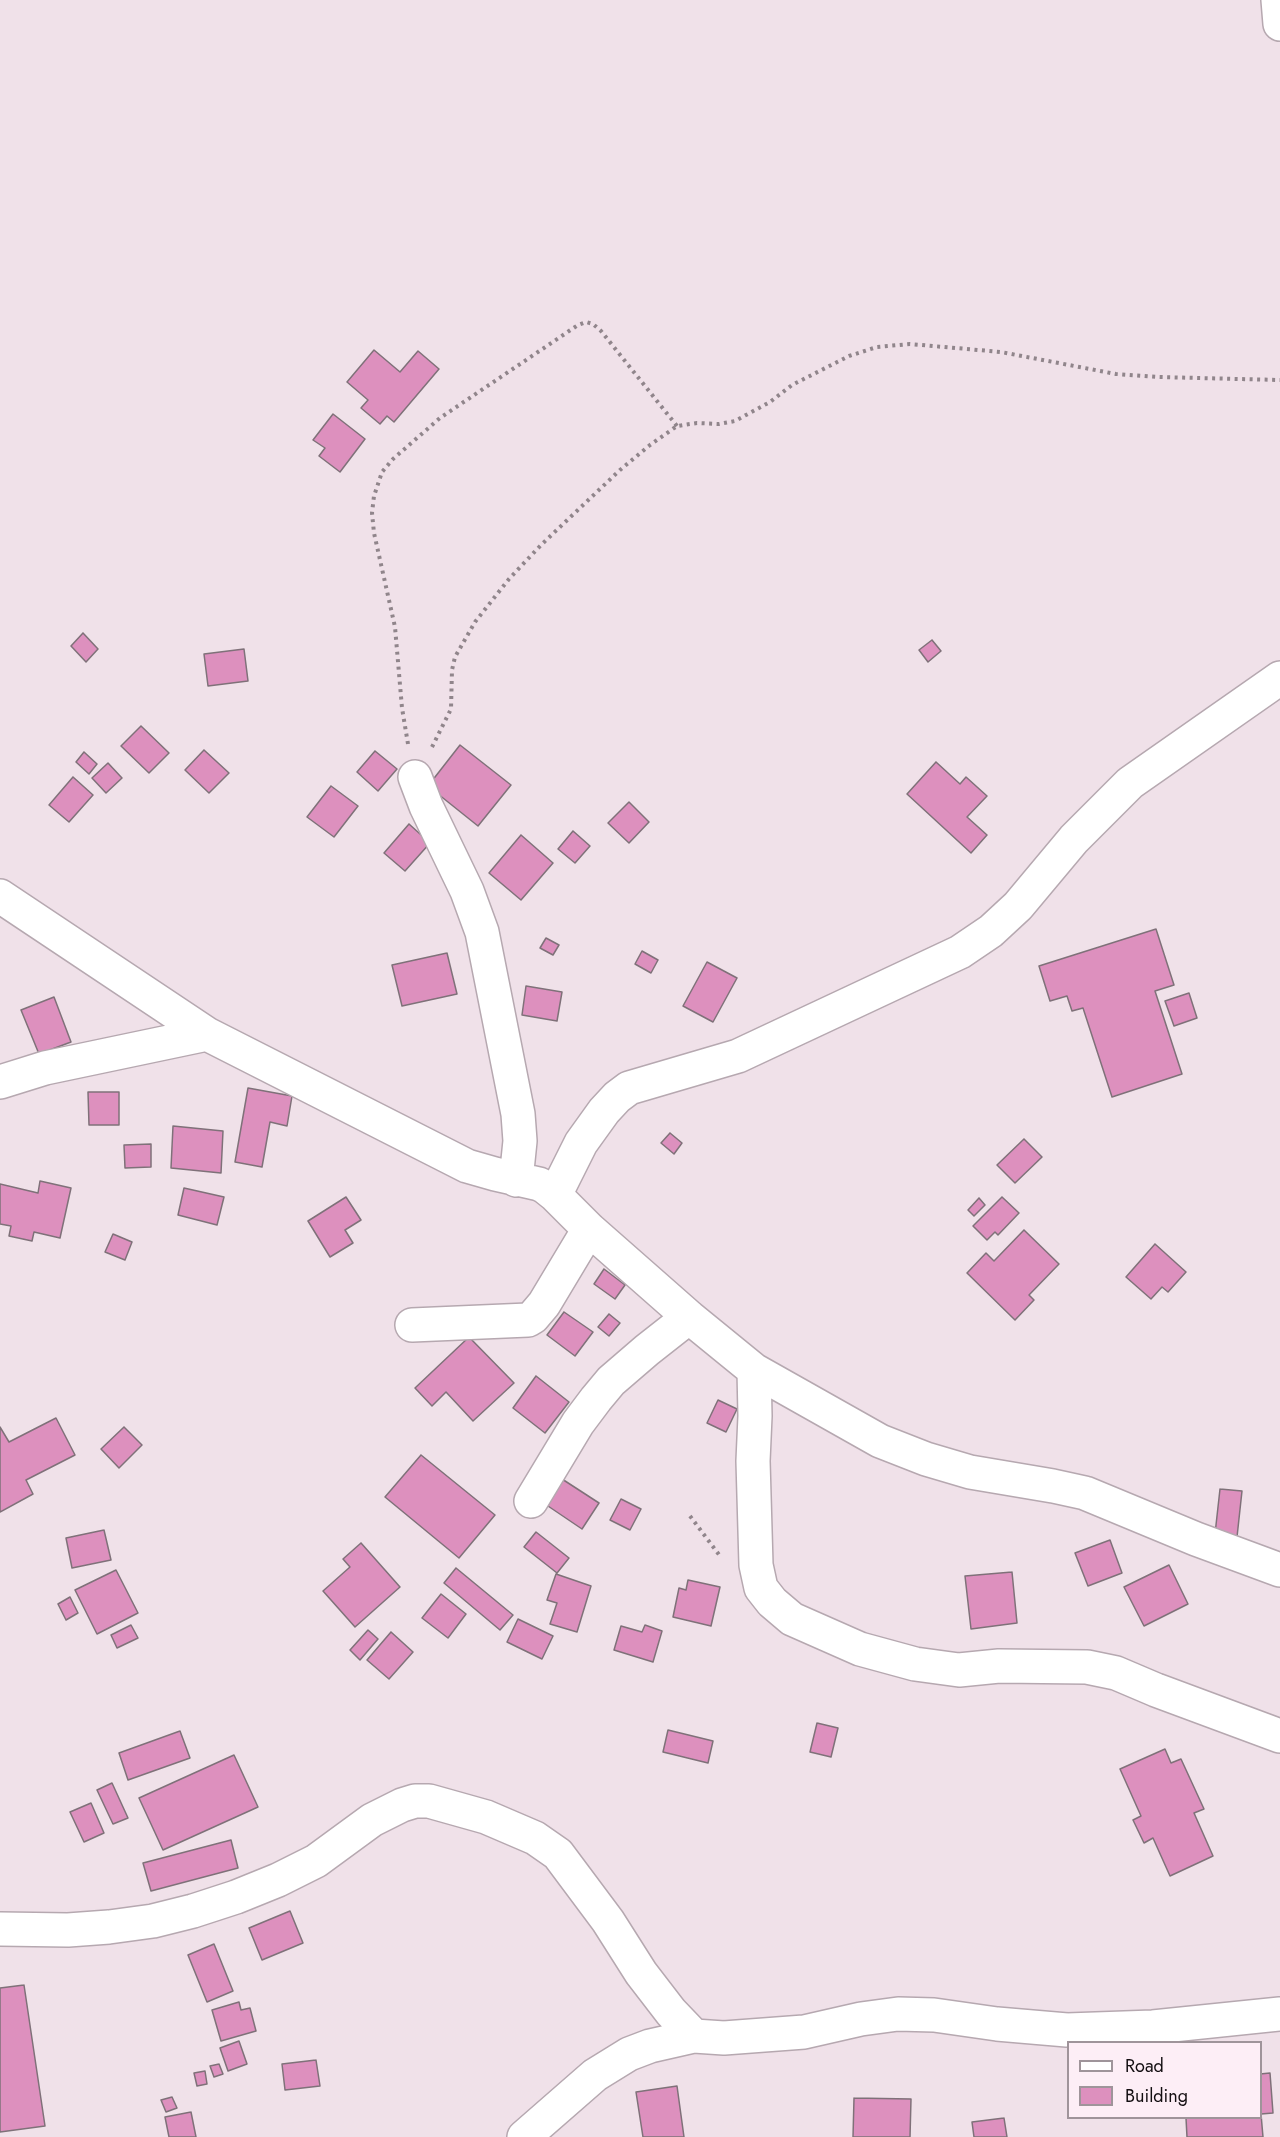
<!DOCTYPE html>
<style>
body{margin:0}
#map{position:relative;width:1280px;height:2137px;overflow:hidden;background:#f0e1e9;font-family:Jost,sans-serif}
canvas{display:block}
.legend{position:absolute;left:1067px;top:2041px;width:195px;height:78px;box-sizing:border-box;background:#fdeef6;border:2px solid #9f949a;margin:0;padding:8px 10px;list-style:none;font-size:18px;color:#130e11}
.legend li{display:flex;align-items:center;gap:12px;height:30px}
.legend b{width:30px;border:2px solid #9f949a}
</style>
<div id="map">
<canvas width="1280" height="2137"></canvas>
<ul class="legend">
<li><b style="height:8px;background:#fff"></b>Road</li>
<li><b style="height:16px;background:#dd90be"></b>Building</li>
</ul>
</div>
<script>
const c = document.querySelector('canvas').getContext('2d');
c.lineJoin = 'round';
function paint(path, color) { c.fillStyle = color; c.fill(path, 'evenodd'); }
const poly = rows => new Path2D(rows.map(r => 'M' + r).join(''));
function strokePath(path, color, width, dash) { c.strokeStyle = color; c.lineWidth = width; c.lineCap = dash ? 'butt' : 'round'; c.setLineDash(dash || []); c.stroke(path); }
const building = poly([
 [374,350,400,372,418,351,439,369,394,422,387,416,380,424,361,408,368,400,347,382,374,350],
 [333,414,365,439,340,472,319,456,325,448,313,440,333,414],
 [83,633,98,649,86,662,71,646,83,633],
 [932,640,941,651,928,662,919,650,932,640],
 [244,649,248,681,208,686,204,654,244,649],
 [141,726,169,753,149,773,121,746,141,726],
 [460,745,511,785,478,826,428,786,460,745],
 [204,750,229,773,209,793,185,770,204,750],
 [375,751,397,769,378,791,357,772,375,751],
 [84,752,97,764,89,774,76,762,84,752],
 [936,762,960,784,966,777,987,796,967,817,987,835,971,853,907,794,936,762],
 [108,763,122,778,106,793,92,778,108,763],
 [73,777,93,795,69,822,49,805,73,777],
 [331,786,358,806,334,837,307,817,331,786],
 [629,802,649,822,629,843,608,823,629,802],
 [409,824,430,843,405,871,384,853,409,824],
 [573,831,590,846,575,863,558,849,573,831],
 [521,835,553,863,521,900,489,873,521,835],
 [1156,929,1174,985,1155,991,1182,1074,1112,1097,1083,1008,1072,1011,1067,996,1050,1001,1039,966,1156,929],
 [546,938,559,945,553,955,540,948,546,938],
 [642,951,658,960,651,973,635,964,642,951],
 [447,953,457,994,402,1006,392,965,447,953],
 [707,962,737,978,713,1022,683,1006,707,962],
 [526,986,562,992,557,1021,522,1015,526,986],
 [1189,993,1197,1018,1174,1026,1165,1001,1189,993],
 [54,997,71,1042,39,1054,21,1010,54,997],
 [248,1088,292,1096,287,1126,270,1122,262,1167,235,1162,248,1088],
 [88,1092,119,1092,119,1125,89,1125,88,1092],
 [173,1126,223,1131,221,1173,171,1168,173,1126],
 [670,1133,682,1143,674,1154,661,1143,670,1133],
 [1024,1139,1042,1157,1015,1183,997,1165,1024,1139],
 [151,1144,151,1167,125,1168,124,1145,151,1144],
 [40,1181,71,1188,60,1238,34,1232,32,1241,9,1236,11,1226,0,1224,0,1184,38,1193,40,1181],
 [184,1188,224,1197,217,1225,178,1215,184,1188],
 [346,1197,361,1220,345,1230,353,1243,330,1257,308,1221,346,1197],
 [1002,1197,1019,1213,998,1235,995,1232,987,1240,973,1226,1002,1197],
 [979,1198,985,1205,974,1216,968,1210,979,1198],
 [1024,1230,1059,1264,1029,1295,1034,1300,1015,1320,967,1273,986,1253,994,1261,1024,1230],
 [113,1234,132,1242,125,1260,105,1252,113,1234],
 [1155,1244,1186,1272,1168,1292,1162,1287,1151,1299,1126,1277,1155,1244],
 [604,1269,625,1285,615,1299,594,1284,604,1269],
 [564,1312,593,1332,575,1356,547,1335,564,1312],
 [609,1314,620,1323,609,1336,598,1327,609,1314],
 [469,1337,514,1383,473,1421,446,1392,432,1406,415,1388,469,1337],
 [536,1376,569,1402,545,1433,513,1408,536,1376],
 [718,1400,737,1409,726,1432,707,1423,718,1400],
 [56,1418,75,1455,26,1480,33,1494,0,1512,0,1427,9,1442,56,1418],
 [124,1427,142,1445,119,1468,101,1449,124,1427],
 [421,1455,495,1515,459,1558,385,1497,421,1455],
 [562,1479,599,1503,582,1529,545,1504,562,1479],
 [1220,1489,1242,1491,1237,1537,1215,1534,1220,1489],
 [621,1499,641,1509,630,1530,610,1520,621,1499],
 [104,1530,111,1560,72,1568,66,1538,104,1530],
 [536,1532,569,1558,557,1573,524,1547,536,1532],
 [1110,1540,1122,1573,1088,1586,1075,1553,1110,1540],
 [361,1543,400,1587,355,1627,323,1591,350,1567,343,1559,361,1543],
 [1169,1565,1188,1604,1144,1626,1124,1587,1169,1565],
 [456,1568,513,1615,500,1630,444,1583,456,1568],
 [116,1570,138,1613,97,1634,75,1590,116,1570],
 [1012,1572,1017,1623,971,1629,965,1576,1012,1572],
 [556,1574,591,1586,577,1632,550,1624,557,1603,547,1600,556,1574],
 [688,1580,720,1587,711,1626,673,1617,679,1588,686,1590,688,1580],
 [441,1594,466,1614,448,1638,422,1618,441,1594],
 [70,1597,78,1613,66,1620,58,1604,70,1597],
 [518,1619,553,1636,542,1659,507,1642,518,1619],
 [131,1625,138,1638,117,1648,111,1635,131,1625],
 [645,1625,662,1631,653,1662,614,1650,621,1626,642,1632,645,1625],
 [368,1630,378,1639,360,1660,350,1650,368,1630],
 [391,1632,413,1652,389,1679,367,1660,391,1632],
 [817,1723,838,1728,831,1757,810,1752,817,1723],
 [668,1730,713,1741,708,1763,663,1752,668,1730],
 [180,1731,190,1758,128,1780,119,1753,180,1731],
 [1165,1749,1171,1763,1181,1759,1204,1809,1194,1813,1213,1856,1170,1876,1153,1838,1144,1843,1133,1820,1141,1816,1120,1769,1165,1749],
 [234,1755,258,1807,163,1850,139,1798,234,1755],
 [112,1783,128,1818,113,1824,97,1790,112,1783],
 [91,1803,104,1833,84,1842,70,1812,91,1803],
 [231,1840,238,1868,151,1891,143,1863,231,1840],
 [290,1911,303,1943,262,1960,249,1928,290,1911],
 [214,1944,233,1991,207,2002,188,1955,214,1944],
 [24,1985,45,2126,0,2132,0,1988,24,1985],
 [239,2002,241,2010,250,2008,256,2031,221,2041,212,2010,239,2002],
 [239,2041,247,2064,228,2071,220,2048,239,2041],
 [316,2060,320,2086,285,2090,282,2064,316,2060],
 [219,2064,223,2074,214,2077,210,2066,219,2064],
 [205,2071,207,2084,197,2086,194,2073,205,2071],
 [1270,2073,1273,2113,1261,2114,1263,2137,1187,2137,1186,2118,1260,2118,1260,2074,1270,2073],
 [677,2086,684,2137,643,2137,636,2092,677,2086],
 [172,2097,177,2108,166,2112,161,2100,172,2097],
 [854,2098,911,2099,910,2137,853,2137,854,2098],
 [191,2112,196,2137,169,2137,165,2117,191,2112],
 [1004,2118,1007,2137,974,2137,972,2122,1004,2118]
]);
paint(building, '#dd90be');
strokePath(building, '#7f7179', 1.5);
const minor = poly([
 [415,777,426,806,467,891,482,932,518,1114,520,1141,516,1180],
 [0,896,207,1034,467,1166,495,1174,539,1184,545,1187,555,1195,589,1229,689,1317,754,1370,880,1441,926,1459,970,1472,1053,1486,1085,1493,1196,1539,1280,1570],
 [0,1082,45,1068,207,1034],
 [555,1195,581,1143,604,1111,617,1097,629,1088,738,1056,960,952,991,931,1018,906,1074,839,1130,783,1280,678],
 [412,1325,528,1320,533,1317,544,1304,589,1229],
 [754,1370,755,1416,753,1461,756,1565,761,1588,772,1602,792,1619,860,1649,915,1664,959,1670,999,1666,1087,1667,1116,1673,1156,1690,1280,1736],
 [531,1501,578,1423,596,1399,611,1381,647,1350,689,1317],
 [0,1929,68,1930,109,1927,153,1921,193,1911,236,1897,278,1880,316,1861,372,1820,402,1805,415,1801,429,1801,486,1817,535,1838,558,1854,608,1921,641,1973,671,2012,694,2036,724,2038,804,2032,861,2019,898,2014,934,2015,997,2024,1067,2030,1153,2027,1280,2014],
 [524,2137,595,2075,629,2054,650,2046,694,2036]
]);
const major = poly([
 [1278,0,1280,24]
]);
strokePath(minor, '#b6a8b0', 36);
strokePath(major, '#b6a8b0', 36);
strokePath(poly([
 [408,744,402,708,395,627,374,533,372,513,374,496,382,472,393,459,440,418,578,325,586,322,593,324,601,331,677,426],
 [432,747,451,709,452,670,455,657,475,622,509,579,541,545,620,470,650,445,677,426,697,423,719,424,735,421,770,402,792,385,849,356,877,347,910,344,1001,352,1116,374,1158,377,1280,380],
 [690,1516,720,1556]
]), '#90858b', 4, [3, 4.5]);
strokePath(minor, '#fff', 33);
strokePath(major, '#fff', 33);
</script>
